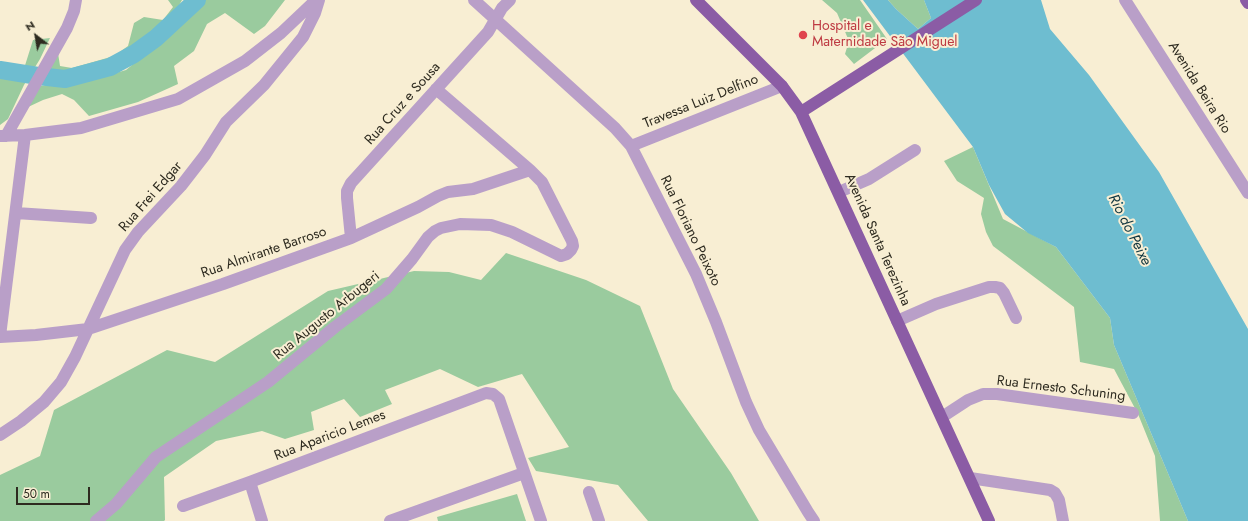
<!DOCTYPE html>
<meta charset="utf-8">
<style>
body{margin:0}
#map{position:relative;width:1248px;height:521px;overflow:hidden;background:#f8eed3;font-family:Jost,sans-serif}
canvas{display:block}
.north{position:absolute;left:16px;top:16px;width:40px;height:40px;-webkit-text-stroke:3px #f8eed3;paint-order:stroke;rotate:329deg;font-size:11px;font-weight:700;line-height:16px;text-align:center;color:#2e2b20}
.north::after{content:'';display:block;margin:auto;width:14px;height:18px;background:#2e2b20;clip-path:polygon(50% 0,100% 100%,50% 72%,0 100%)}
.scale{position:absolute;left:16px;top:487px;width:74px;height:18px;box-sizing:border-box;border:2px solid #2e2b20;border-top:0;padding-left:5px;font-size:12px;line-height:14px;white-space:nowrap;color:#2e2b20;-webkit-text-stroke:3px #f8eed3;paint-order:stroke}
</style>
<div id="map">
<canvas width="1248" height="521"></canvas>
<div class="north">N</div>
<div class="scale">50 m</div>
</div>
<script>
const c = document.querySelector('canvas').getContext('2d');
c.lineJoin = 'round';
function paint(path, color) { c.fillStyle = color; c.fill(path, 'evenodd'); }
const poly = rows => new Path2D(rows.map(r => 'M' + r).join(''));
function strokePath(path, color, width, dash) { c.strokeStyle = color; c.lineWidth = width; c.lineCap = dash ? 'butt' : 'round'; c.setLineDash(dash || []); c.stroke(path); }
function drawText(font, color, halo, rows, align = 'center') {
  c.font = font + ' Jost,sans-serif'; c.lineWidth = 4; c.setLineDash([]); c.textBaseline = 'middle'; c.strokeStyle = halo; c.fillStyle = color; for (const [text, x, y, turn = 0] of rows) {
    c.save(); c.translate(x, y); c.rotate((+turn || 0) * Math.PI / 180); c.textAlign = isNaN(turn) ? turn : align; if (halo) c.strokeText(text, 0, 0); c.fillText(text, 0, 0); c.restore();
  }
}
paint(poly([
 [168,0,182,0,172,18,151,37,124,55,81,73,45,76,58,53,60,66,72,68,114,56,128,46,134,23,144,17,163,20,173,7],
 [198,0,285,0,265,26,254,34,225,13,207,24,194,51,174,66,178,84,138,102,89,116,74,100,62,94,43,100,26,108,39,86,88,81,126,70,160,42],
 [822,0,860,0,887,39,854,64,845,54,849,41,837,13],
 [888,0,924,0,931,18,918,29,896,9],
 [50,38,40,59,24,85,8,119,0,125,0,69,22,75,33,40],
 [973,147,1003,219,1056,247,1110,318,1114,345,1188,521,1160,521,1155,456,1138,414,1114,369,1080,362,1074,307,993,246,986,232,981,214,984,198,957,181,944,161],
 [506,253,586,280,640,306,673,389,731,473,759,521,648,521,618,485,536,471,528,458,569,447,522,374,478,387,440,369,385,390,392,404,360,417,344,399,311,412,314,430,285,439,262,431,216,441,164,477,165,520,164,521,0,521,0,475,40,456,54,410,167,350,215,362,328,291,414,271,449,272,481,280],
 [517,494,526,521,438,521,437,517]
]), '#9acb9e');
paint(poly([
 [863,0,888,0,896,9,918,29,931,18,924,0,1041,0,1050,29,1089,75,1159,172,1248,329,1248,521,1188,521,1114,345,1110,318,1056,247,1028,233,1005,214,989,185,973,147]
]), '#6ebdd0');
strokePath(poly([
 [0,70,38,76,65,79,110,67,134,54,156,38,197,0]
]), '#6ebdd0', 18);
strokePath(poly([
 [474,0,615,128,631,146,696,274,716,322,746,402,759,430,808,512,814,521],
 [1125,0,1248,193],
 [0,136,25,135,81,128,178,99,245,61,281,33,316,0],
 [6,136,67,28,74,11,76,0],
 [631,146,782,86],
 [839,192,869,179,915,150],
 [16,213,91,218],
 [351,238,347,198,347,191,351,183,488,32,502,8,510,0],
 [897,321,936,304,989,287,995,287,1000,288,1004,293,1016,318],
 [0,336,25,135],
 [0,337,36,335,88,329,223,284,351,238,418,207,438,196,448,192,473,189,530,170],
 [942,417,968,400,983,394,997,394,1133,413],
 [0,435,21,421,44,402,61,382,75,357,125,250,138,232,181,186,205,155,226,122,264,85,303,37,315,13,319,0],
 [970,478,1050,490,1055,493,1059,500,1063,521],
 [250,482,262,521],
 [589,492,599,521],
 [183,506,250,482,486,393,493,394,499,399,541,521],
 [96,521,116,504,156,457,268,382,335,327,386,289,412,259,428,237,435,231,441,228,460,224,491,225,512,232,561,256,567,254,571,250,573,246,572,241,542,182,530,170,436,89],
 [390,521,524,473]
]), '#b99fc8', 12);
strokePath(poly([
 [696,0,782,86,801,112,989,521],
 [1246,0,1248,3],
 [801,112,976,0]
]), '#8b5ca5', 12);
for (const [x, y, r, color] of [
 [803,35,5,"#e0444e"]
]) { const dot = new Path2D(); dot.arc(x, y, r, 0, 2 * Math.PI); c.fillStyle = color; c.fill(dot); strokePath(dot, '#f8eed3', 1.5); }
drawText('14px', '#be3a42', '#f8eed3', [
 ["Hospital e",812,27],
 ["Maternidade São Miguel",812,43]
], 'left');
drawText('14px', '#2e2b20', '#f8eed3', [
 ["Avenida Beira Rio",1199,88,58],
 ["Travessa Luiz Delfino",701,102,-22],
 ["Rua Cruz e Sousa",403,104,-48],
 ["Rua Frei Edgar",151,197,-49],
 ["Rua Floriano Peixoto",690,231,64],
 ["Avenida Santa Terezinha",877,240,66],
 ["Rua Almirante Barroso",264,253,-19],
 ["Rua Augusto Arbugeri",327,316,-39],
 ["Rua Ernesto Schuning",1061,389,7],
 ["Rua Aparicio Lemes",330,436,-21]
]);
drawText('italic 15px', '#113740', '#f8eed3', [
 ["Rio do Peixe",1129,230,63]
]);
</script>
